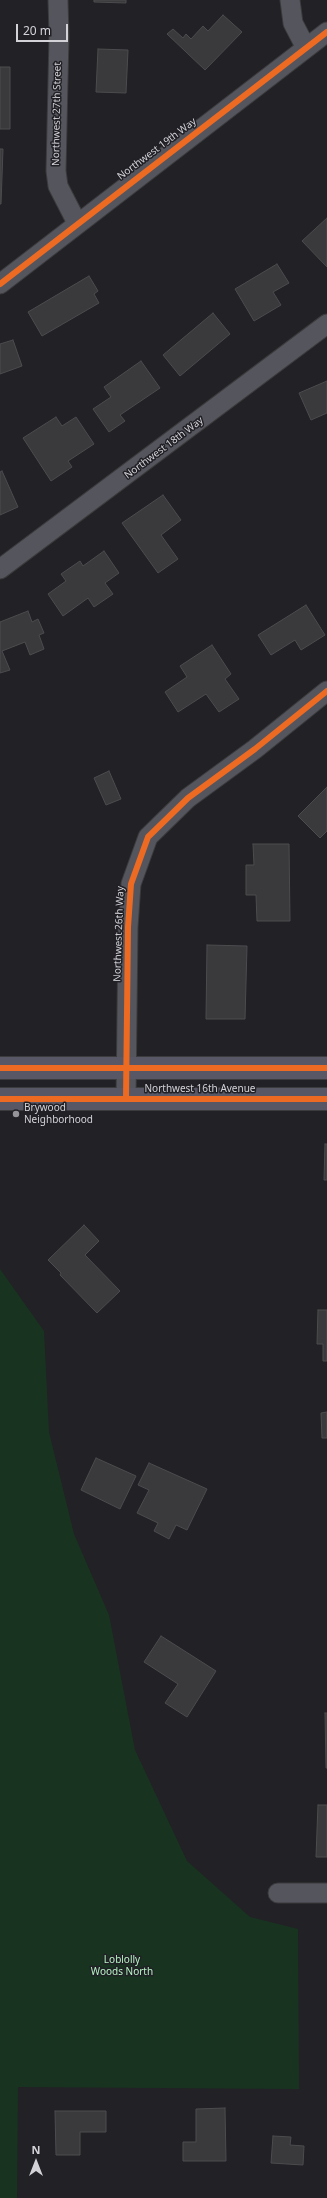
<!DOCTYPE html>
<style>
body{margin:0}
#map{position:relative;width:327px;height:2198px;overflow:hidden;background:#222125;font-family:"Noto Sans",sans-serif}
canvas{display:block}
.north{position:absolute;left:16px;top:2142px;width:40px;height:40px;-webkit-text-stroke:3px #212026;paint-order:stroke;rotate:0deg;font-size:11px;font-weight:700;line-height:16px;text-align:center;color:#d3d3d7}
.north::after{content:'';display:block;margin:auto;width:14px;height:18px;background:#d3d3d7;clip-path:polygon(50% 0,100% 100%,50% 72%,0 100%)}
.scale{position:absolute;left:16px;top:24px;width:52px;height:18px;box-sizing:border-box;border:2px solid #d3d3d7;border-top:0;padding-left:5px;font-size:12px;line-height:14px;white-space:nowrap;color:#d3d3d7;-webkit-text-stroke:3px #212026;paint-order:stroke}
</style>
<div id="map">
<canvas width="327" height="2198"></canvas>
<div class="north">N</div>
<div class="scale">20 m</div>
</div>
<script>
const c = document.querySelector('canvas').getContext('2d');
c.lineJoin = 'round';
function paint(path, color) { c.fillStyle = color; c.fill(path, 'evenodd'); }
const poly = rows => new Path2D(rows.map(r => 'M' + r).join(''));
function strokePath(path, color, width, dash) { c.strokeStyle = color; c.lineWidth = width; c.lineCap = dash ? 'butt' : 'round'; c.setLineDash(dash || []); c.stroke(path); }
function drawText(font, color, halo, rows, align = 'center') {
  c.font = font + ' "Noto Sans",sans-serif'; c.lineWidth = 3; c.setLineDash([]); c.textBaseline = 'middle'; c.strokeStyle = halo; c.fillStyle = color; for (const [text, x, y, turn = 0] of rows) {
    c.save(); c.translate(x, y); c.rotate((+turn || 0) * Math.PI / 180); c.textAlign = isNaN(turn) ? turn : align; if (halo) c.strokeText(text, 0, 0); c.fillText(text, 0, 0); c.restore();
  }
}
paint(poly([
 [0,1269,44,1331,49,1432,74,1534,109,1615,135,1750,187,1861,250,1917,298,1929,299,2089,18,2087,17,2198,0,2198]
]), '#183420');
const building = poly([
 [94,0,126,0,126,3,94,2,94,0],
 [223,15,242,32,205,70,167,34,173,29,183,38,186,34,191,39,203,26,208,31,223,15],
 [98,49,128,50,126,93,96,92,98,49],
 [0,67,10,67,10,129,0,129,0,67],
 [0,149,3,149,1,204,0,204,0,149],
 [327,218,327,267,302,241,327,218],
 [277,264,289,283,273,292,281,305,254,321,235,289,277,264],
 [89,276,98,291,94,294,99,303,42,336,28,312,89,276],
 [213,313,230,334,180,376,163,355,213,313],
 [13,340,22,366,0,374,0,344,13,340],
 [141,361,160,388,120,415,125,421,109,432,93,409,111,397,104,387,141,361],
 [327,381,327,413,311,420,299,393,327,381],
 [56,417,62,426,76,417,94,444,68,461,72,467,51,481,23,438,56,417],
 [2,471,18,507,0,515,0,472,2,471],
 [163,495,181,520,161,535,178,559,158,573,122,523,163,495],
 [104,551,119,573,105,583,113,594,94,607,88,598,63,616,48,594,66,581,61,574,80,561,83,566,104,551],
 [306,605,325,635,301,650,295,640,271,655,258,635,306,605],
 [28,611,32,622,38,619,44,633,39,635,44,649,30,655,25,642,2,651,10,670,0,673,0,622,28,611],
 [212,645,231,674,225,679,239,699,219,712,206,694,178,712,165,692,187,677,180,666,212,645],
 [109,771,121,799,106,805,94,778,109,771],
 [327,787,327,831,320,838,298,816,327,787],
 [253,844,289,844,290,921,257,921,256,895,246,895,246,865,254,865,253,844],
 [207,945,247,946,245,1019,206,1019,207,945],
 [325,1144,327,1144,327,1180,324,1180,325,1144],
 [84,1225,99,1241,85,1255,120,1291,97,1313,60,1275,61,1273,48,1260,84,1225],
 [318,1310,327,1310,327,1361,323,1361,323,1344,317,1344,318,1310],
 [327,1412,327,1438,322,1438,321,1413,327,1412],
 [96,1458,136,1476,120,1509,81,1490,96,1458],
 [149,1463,207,1489,187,1530,176,1525,169,1539,154,1531,158,1523,137,1513,149,1490,138,1485,149,1463],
 [161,1636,216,1671,187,1717,165,1703,178,1684,144,1662,161,1636],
 [325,1713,327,1713,327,1768,326,1768,325,1713],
 [318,1805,327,1805,327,1857,316,1857,318,1805],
 [225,2108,226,2161,183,2161,183,2142,196,2142,196,2109,225,2108],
 [55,2111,106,2111,106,2132,80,2132,80,2155,56,2155,55,2111],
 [273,2136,291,2137,290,2145,304,2146,303,2165,271,2163,273,2136]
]);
paint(building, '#3a3a3c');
strokePath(building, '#4c4c4f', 1);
const minor = poly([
 [58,0,59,36,56,171,58,186,77,223],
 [290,0,293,23,306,48],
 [0,284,327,32],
 [0,569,327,324],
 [126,1099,128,927,131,884,148,837,188,798,255,749,327,691],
 [278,1893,327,1893]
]);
const secondary = poly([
 [0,1068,327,1068],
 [0,1099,327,1099]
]);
strokePath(minor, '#3b3b3d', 21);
strokePath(secondary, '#3b3b3d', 24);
strokePath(minor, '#55555e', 19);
strokePath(secondary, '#585765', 22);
strokePath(poly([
 [0,284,327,32],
 [0,1068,327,1068],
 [0,1099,327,1099],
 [126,1099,128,927,131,884,148,837,188,798,255,749,327,691]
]), '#ed6a23', 6);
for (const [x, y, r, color] of [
 [16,1114,4,"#959599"]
]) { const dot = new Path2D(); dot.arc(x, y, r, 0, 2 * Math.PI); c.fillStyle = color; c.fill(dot); strokePath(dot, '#212026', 1.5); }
drawText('10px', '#d3d3d7', '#212026', [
 ["Northwest 27th Street",57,114,-89],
 ["Northwest 19th Way",157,149,-37],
 ["Northwest 18th Way",164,448,-37],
 ["Northwest 26th Way",119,934,-88],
 ["Northwest 16th Avenue",200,1089]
]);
drawText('10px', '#d3d3d7', '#212026', [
 ["Brywood",24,1108],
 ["Neighborhood",24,1120]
], 'left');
drawText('10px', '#b5f3c3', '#212026', [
 ["Loblolly",122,1960],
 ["Woods North",122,1972]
]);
</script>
